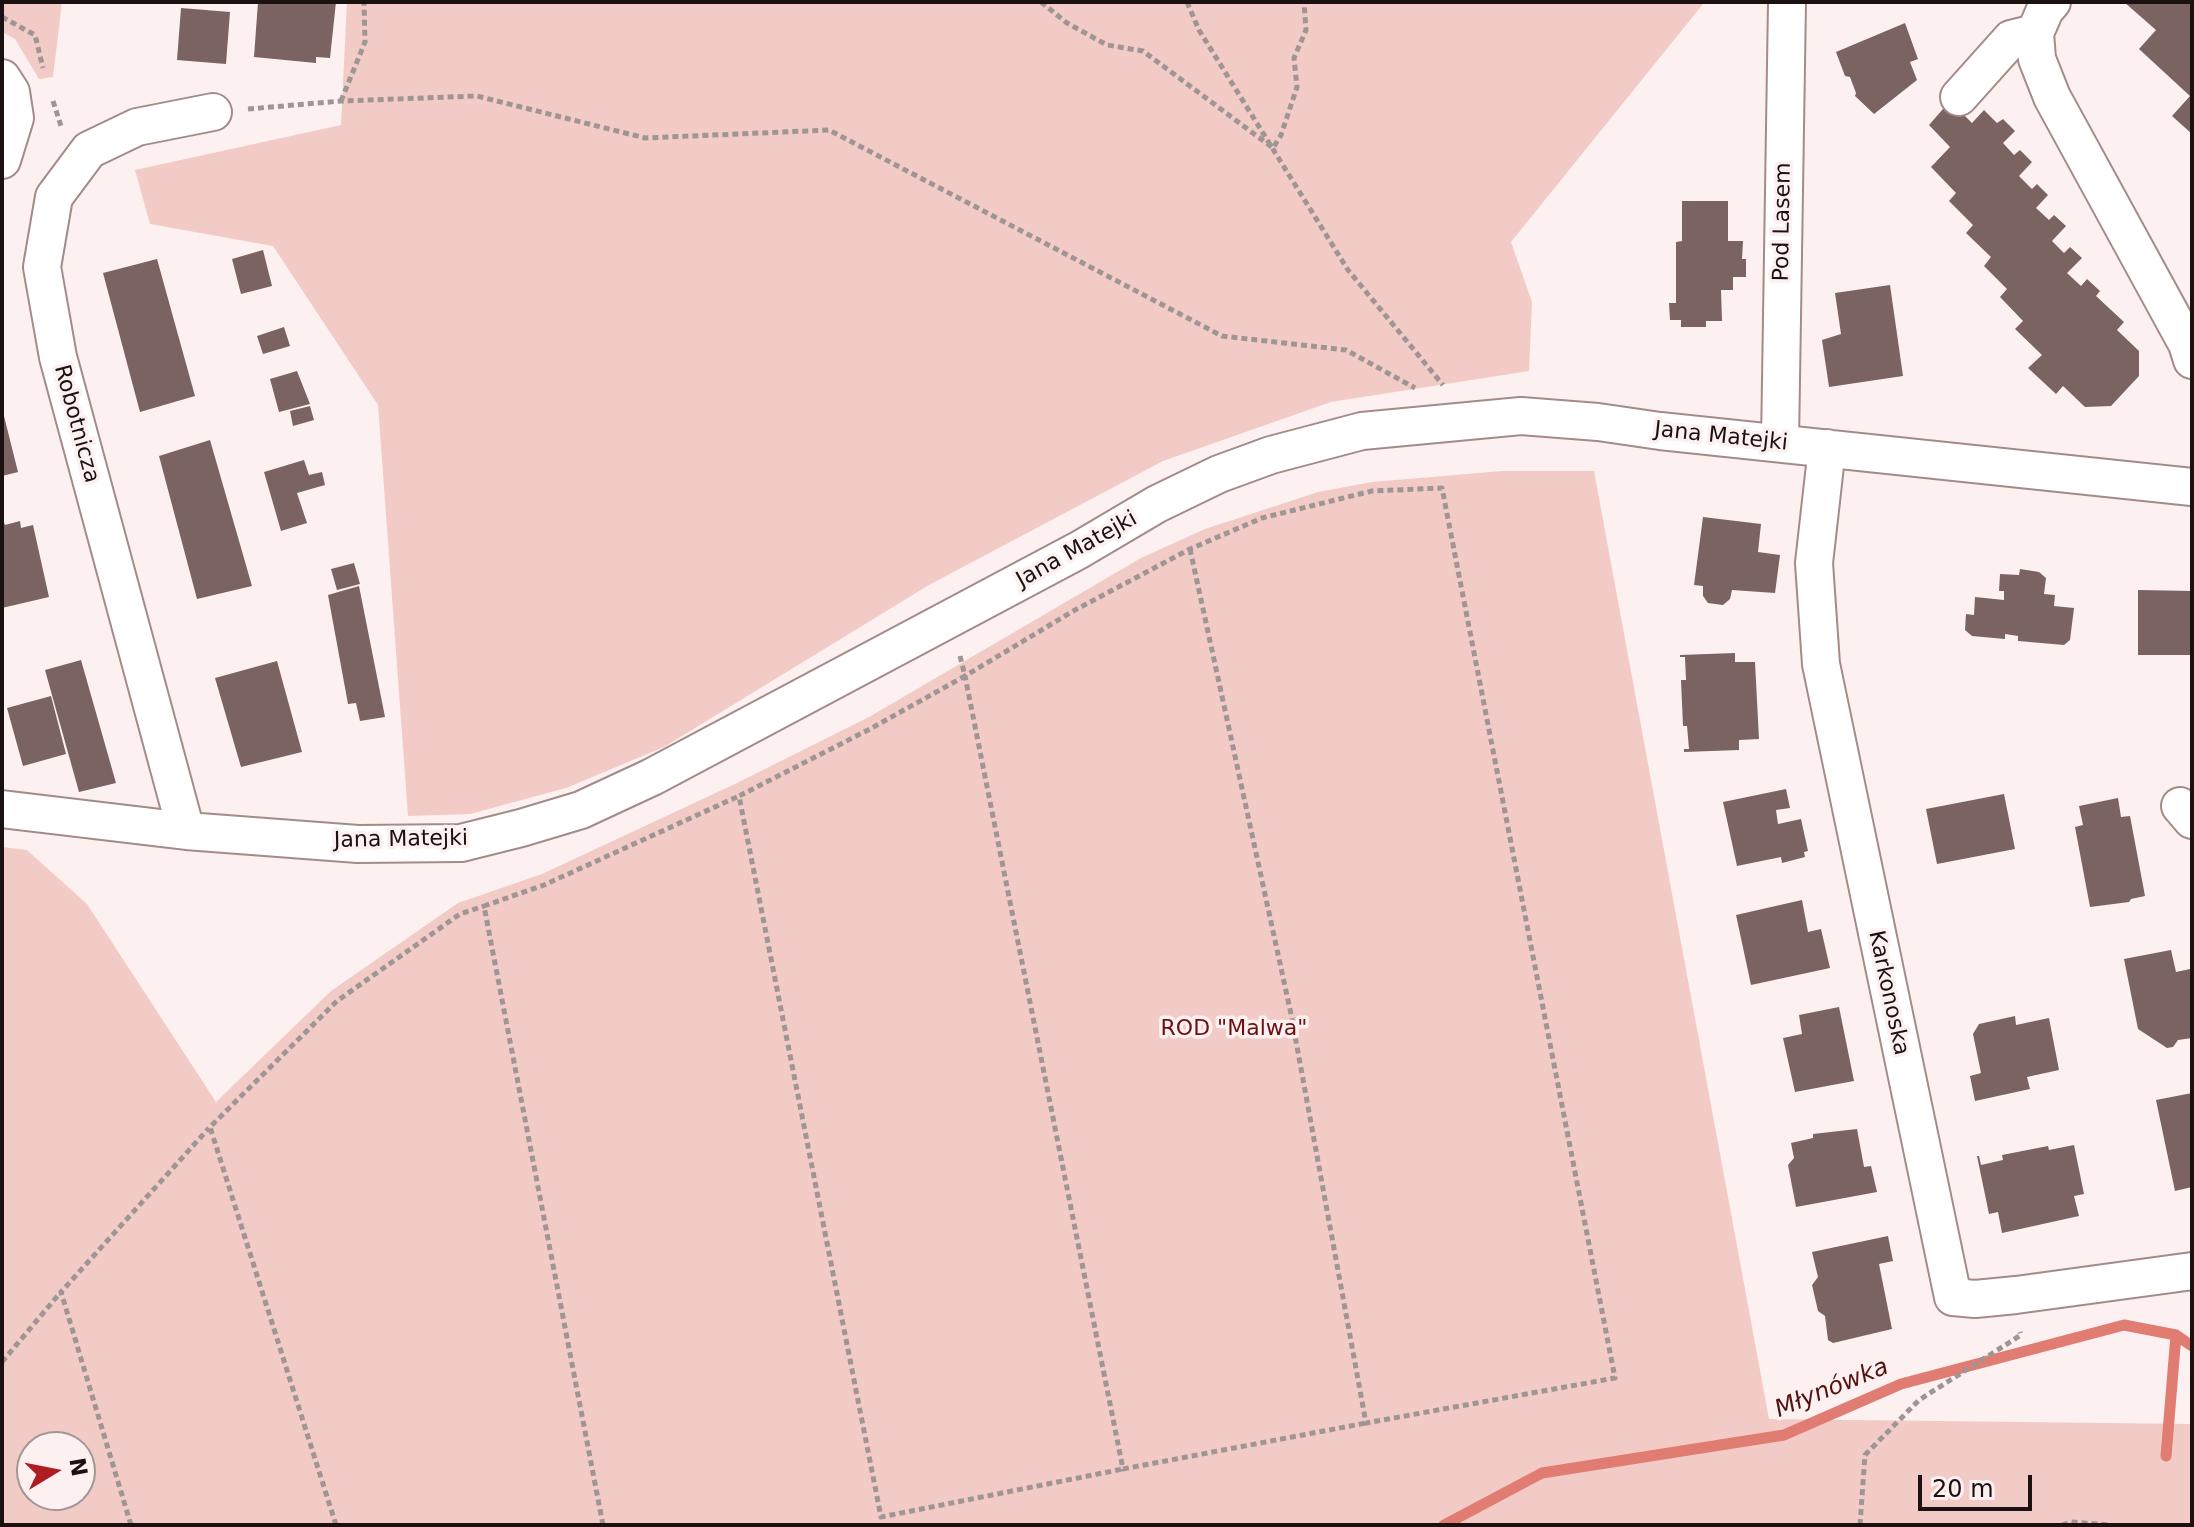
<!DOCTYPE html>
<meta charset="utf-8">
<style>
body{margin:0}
#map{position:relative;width:2194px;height:1527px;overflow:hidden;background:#fcf1f0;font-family:"DejaVu Sans",sans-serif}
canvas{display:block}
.frame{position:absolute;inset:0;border:4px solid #1a1110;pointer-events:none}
.north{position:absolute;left:16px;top:1431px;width:80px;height:80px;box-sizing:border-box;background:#fcf1f0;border:2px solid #a29796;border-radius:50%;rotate:80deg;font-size:22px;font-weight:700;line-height:32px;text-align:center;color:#1a1110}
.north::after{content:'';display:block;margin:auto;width:28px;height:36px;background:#af1c22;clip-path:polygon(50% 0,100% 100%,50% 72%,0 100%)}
.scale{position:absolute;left:1918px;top:1475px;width:114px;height:36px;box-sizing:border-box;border:4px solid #1a1110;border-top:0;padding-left:10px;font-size:24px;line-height:28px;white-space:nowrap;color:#1a1110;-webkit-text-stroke:6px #fcf1f0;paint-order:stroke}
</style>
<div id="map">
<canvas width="2194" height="1527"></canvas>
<div class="frame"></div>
<div class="north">N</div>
<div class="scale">20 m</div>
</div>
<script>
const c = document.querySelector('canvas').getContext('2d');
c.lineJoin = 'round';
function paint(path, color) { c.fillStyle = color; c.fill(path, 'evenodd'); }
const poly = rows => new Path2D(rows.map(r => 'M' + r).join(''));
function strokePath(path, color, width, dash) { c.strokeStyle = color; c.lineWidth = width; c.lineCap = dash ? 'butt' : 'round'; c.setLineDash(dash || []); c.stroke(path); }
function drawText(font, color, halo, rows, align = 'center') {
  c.font = font + ' "DejaVu Sans",sans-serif'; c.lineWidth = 7; c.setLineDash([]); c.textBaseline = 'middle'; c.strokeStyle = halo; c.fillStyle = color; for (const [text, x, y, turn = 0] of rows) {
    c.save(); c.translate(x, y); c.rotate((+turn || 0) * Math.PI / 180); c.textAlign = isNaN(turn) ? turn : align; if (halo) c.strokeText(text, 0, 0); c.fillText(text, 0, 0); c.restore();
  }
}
paint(poly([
 [2,2,62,2,53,77,39,79,15,39,2,32],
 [347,2,1703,2,1703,4,1511,242,1532,302,1529,371,1331,402,1163,461,929,585,664,747,566,788,470,814,408,816,378,405,273,246,150,224,135,170,341,125],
 [1502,471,1594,471,1769,1419,2192,1424,2192,1525,2,1525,2,847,27,850,87,904,216,1102,331,991,458,903,542,874,737,783,869,717,1141,558,1205,529,1318,492,1372,482],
 [80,1447,80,1495,32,1495,32,1447]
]), '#f3cbc6');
strokePath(poly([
 [2166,1456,2176,1335],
 [1444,1525,1542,1473,1784,1435,1901,1384,2124,1325,2176,1335,2192,1346]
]), '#e17c73', 11);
paint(poly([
 [258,2,336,2,330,58,316,57,316,63,254,57],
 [2124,2,2192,2,2192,134,2172,116,2190,96,2139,49,2156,30],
 [181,8,230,12,226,64,177,60],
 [1905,23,1918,59,1910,62,1917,80,1874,114,1855,96,1856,93,1850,77,1845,76,1836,52],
 [1950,101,1972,123,1984,110,1997,123,2003,119,2015,131,2003,143,2014,155,2020,150,2032,162,2019,176,2032,189,2037,184,2048,195,2036,208,2049,220,2054,215,2066,226,2052,241,2064,253,2070,247,2082,258,2067,273,2081,286,2087,279,2100,291,2096,296,2124,322,2117,330,2139,351,2139,376,2111,406,2085,407,2063,386,2056,394,2028,368,2042,355,2015,329,2023,321,2000,297,2007,289,1984,266,1991,257,1966,233,1973,225,1949,201,1956,193,1931,167,1950,147,1929,125],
 [1682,201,1728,201,1728,241,1743,241,1742,259,1746,259,1746,277,1733,277,1733,290,1721,290,1722,321,1706,321,1706,327,1681,327,1681,320,1670,320,1669,303,1676,303,1676,242,1682,241],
 [263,250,272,286,241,294,232,259],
 [157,259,195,396,140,412,103,273],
 [1890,285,1903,376,1829,387,1822,340,1841,334,1835,293],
 [284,327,290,346,263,354,257,336],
 [297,371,310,404,279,412,270,379],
 [310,406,314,420,293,426,290,411],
 [2,408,18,472,2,476],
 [210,440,252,586,197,599,159,456],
 [304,460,309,475,322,472,325,485,297,493,307,523,281,531,264,472],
 [1703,517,1761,524,1758,552,1780,555,1775,593,1732,590,1730,599,1723,605,1708,603,1703,596,1703,586,1694,585],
 [2,518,5,525,20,521,21,528,33,525,49,597,2,608],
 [354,563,360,584,337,590,331,569],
 [2020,569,2039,572,2046,578,2044,594,2055,595,2054,606,2074,608,2070,640,2064,645,2018,641,2018,636,2005,634,2005,639,1972,636,1965,630,1966,614,1974,615,1975,597,2004,600,2004,591,1999,591,2000,574,2019,575],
 [359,586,385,717,360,721,356,703,348,704,328,595],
 [2138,590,2192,591,2192,655,2138,655],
 [1735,653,1735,662,1755,662,1759,739,1739,740,1739,750,1684,752,1684,749,1689,749,1687,726,1683,726,1681,680,1686,680,1685,657,1680,657,1680,655],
 [81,660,116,783,79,792,45,670],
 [277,661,302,752,241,767,215,678],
 [51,696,66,754,23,766,7,708],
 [1786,789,1790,808,1776,810,1778,824,1801,819,1808,851,1804,852,1805,857,1782,863,1781,857,1737,866,1723,802],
 [2004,794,2015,849,1937,864,1926,809],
 [2118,798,2121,817,2130,816,2145,896,2131,899,2129,902,2090,907,2075,827,2083,825,2079,806],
 [1802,900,1808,932,1821,929,1830,968,1751,985,1736,915],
 [2171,950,2176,972,2190,969,2192,1038,2178,1040,2173,1047,2167,1048,2138,1029,2124,959],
 [1839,1007,1854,1081,1795,1092,1783,1038,1802,1034,1799,1015],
 [2015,1016,2016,1025,2049,1018,2059,1070,2027,1077,2030,1089,1975,1101,1970,1076,1981,1073,1973,1034,1979,1024],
 [2192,1093,2192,1187,2175,1191,2156,1100],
 [1857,1129,1864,1167,1871,1166,1877,1192,1796,1207,1788,1165,1794,1158,1791,1143,1813,1138,1813,1134],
 [2074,1145,2084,1194,2074,1196,2079,1216,2002,1233,1998,1212,1989,1214,1977,1156,1979,1156,1981,1165,2003,1160,2002,1155,2048,1146,2049,1150],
 [1888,1236,1893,1261,1879,1264,1892,1329,1833,1343,1828,1340,1825,1316,1818,1311,1812,1285,1818,1277,1812,1252]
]), '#7a6360');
const minor = poly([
 [2052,2,2045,10,2035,33,2037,59,2052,97,2187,344,2192,360],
 [2,78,11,92,15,118,2,160],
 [1959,97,2011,39,2035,33],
 [1780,443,1787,2],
 [1827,448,1814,563,1821,664,1953,1297,1975,1299,2016,1295,2192,1271],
 [2180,806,2192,820],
 [2,809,186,831,358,844,461,843,521,828,581,810,652,777,1079,550,1157,504,1219,474,1271,455,1362,431,1521,416,1598,422,1660,431,2192,487],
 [186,831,58,357,42,267,54,197,89,150,137,127,213,112]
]);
strokePath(minor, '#a38b88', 40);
strokePath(poly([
 [1041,2,1067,23,1107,45,1143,51,1273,148,1281,135,1297,87,1294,58,1306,30,1304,2],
 [1187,2,1199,30,1348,270,1443,385],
 [2,17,35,35,43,68],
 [53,101,61,126],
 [341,101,365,42,364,2],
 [248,109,341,101,477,96,645,138,829,130,1222,336,1346,350,1415,388],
 [1190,549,1291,1014,1366,1423,1615,1378,1442,488,1372,491,1262,518,1190,549,1075,610,965,676,1123,1469,1366,1423],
 [960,656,965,676,870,729,739,796,881,1517,1123,1469],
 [2,1362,60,1293],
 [131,1525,61,1292,209,1128],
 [336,1525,210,1127,337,1001,460,914,484,906],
 [603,1525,484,906,544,885,739,796],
 [1860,1525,1865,1455,1919,1400,2021,1335,2020,1332],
 [2062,1525,2071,1522,2110,1525]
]), '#9f9594', 5, [6, 4]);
strokePath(minor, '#fff', 36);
drawText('22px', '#1a1110', '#fcf1f0', [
 ["Pod Lasem",1783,222,-89],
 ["Robotnicza",76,424,75],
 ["Jana Matejki",1721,437,6],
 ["Jana Matejki",1077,550,-29],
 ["Jana Matejki",401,840,-1],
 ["Karkonoska",1888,993,78]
]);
drawText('22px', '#6d1013', '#fcf1f0', [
 ["ROD \"Malwa\"",1234,1029]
]);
drawText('italic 24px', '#521212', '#fcf1f0', [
 ["Młynówka",1832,1389,-22]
]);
</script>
